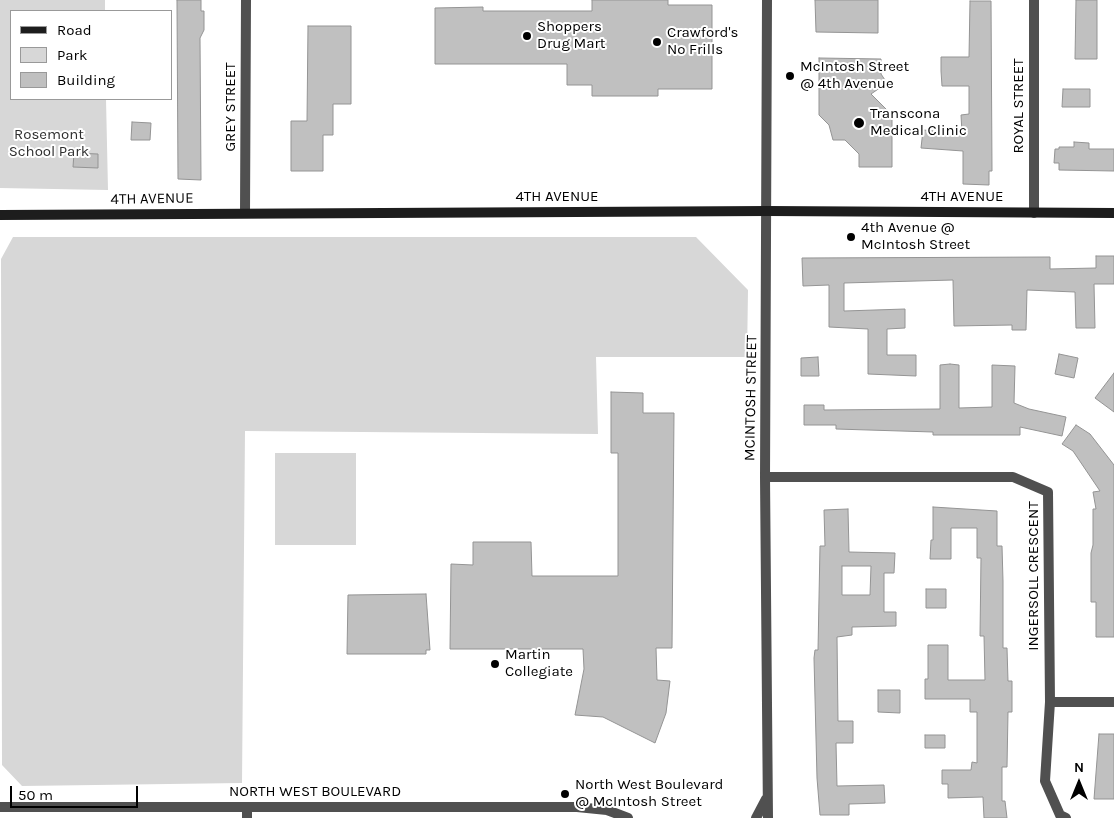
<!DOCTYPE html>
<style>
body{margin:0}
#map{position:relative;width:1114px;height:818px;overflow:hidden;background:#fff;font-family:Karla,sans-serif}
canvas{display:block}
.legend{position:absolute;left:10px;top:10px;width:162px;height:90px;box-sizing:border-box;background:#fff;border:1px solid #999;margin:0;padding:6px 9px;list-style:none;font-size:15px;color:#000}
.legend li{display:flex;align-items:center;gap:10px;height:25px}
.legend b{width:25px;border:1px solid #999}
.north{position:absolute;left:1054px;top:758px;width:50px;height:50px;-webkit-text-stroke:4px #fff;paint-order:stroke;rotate:0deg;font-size:14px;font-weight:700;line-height:20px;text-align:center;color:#000}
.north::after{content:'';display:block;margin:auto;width:18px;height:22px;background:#000;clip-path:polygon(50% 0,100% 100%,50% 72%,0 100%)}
.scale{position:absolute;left:10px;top:786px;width:128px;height:22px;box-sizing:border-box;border:2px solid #000;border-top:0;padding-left:6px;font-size:15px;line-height:18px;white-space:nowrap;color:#000;-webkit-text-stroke:4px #fff;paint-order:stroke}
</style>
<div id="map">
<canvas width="1114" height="818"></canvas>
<ul class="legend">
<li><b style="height:6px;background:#1d1d1d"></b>Road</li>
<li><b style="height:14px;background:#d7d7d7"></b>Park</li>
<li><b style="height:14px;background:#c0c0c0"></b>Building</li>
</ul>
<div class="north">N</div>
<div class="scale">50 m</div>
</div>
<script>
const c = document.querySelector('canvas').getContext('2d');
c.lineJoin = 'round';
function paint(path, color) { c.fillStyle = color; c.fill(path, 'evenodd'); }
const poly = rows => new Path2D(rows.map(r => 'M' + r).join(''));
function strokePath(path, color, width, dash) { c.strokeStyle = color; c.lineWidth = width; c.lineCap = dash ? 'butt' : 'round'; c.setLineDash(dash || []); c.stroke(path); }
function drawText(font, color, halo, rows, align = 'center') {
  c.font = font + ' Karla,sans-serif'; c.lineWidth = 4; c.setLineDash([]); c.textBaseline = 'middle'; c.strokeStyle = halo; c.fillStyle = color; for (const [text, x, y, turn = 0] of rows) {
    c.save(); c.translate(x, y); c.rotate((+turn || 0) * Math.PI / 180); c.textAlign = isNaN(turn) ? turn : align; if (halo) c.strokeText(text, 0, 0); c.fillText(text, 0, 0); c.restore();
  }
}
paint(poly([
 [0,0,105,0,105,11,11,11,11,99,106,99,108,190,0,188],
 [13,237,696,237,748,290,747,357,596,357,598,434,245,431,242,783,22,786,2,765,1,259],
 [275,453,356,453,356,545,275,545]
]), '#d7d7d7');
const building = poly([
 [177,0,201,0,201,11,204,11,204,30,200,38,201,180,178,179,177,0],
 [592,0,668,0,668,5,712,5,712,89,658,89,658,96,592,96,592,85,567,85,567,64,435,64,435,8,483,7,483,11,592,11,592,0],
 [815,0,878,0,878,33,816,32,815,0],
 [1076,0,1097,0,1097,59,1075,59,1076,0],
 [970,1,991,1,992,171,989,171,989,185,963,184,963,151,921,148,923,130,962,133,961,115,969,114,969,86,942,86,941,71,941,57,969,57,970,1],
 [308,26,351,26,351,104,333,104,333,135,323,135,323,171,291,171,291,121,307,121,308,26],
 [819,58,881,59,881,74,887,83,871,94,892,115,892,167,859,167,859,154,845,140,833,140,829,125,819,115,819,58],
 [1063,89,1090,89,1090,107,1062,107,1063,89],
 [132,122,151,123,150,140,131,140,132,122],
 [1074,142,1089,143,1089,149,1114,149,1114,171,1059,170,1059,163,1054,163,1055,149,1059,149,1059,147,1074,147,1074,142],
 [74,153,98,154,98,168,73,167,74,153],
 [1096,256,1114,256,1114,284,1094,284,1095,328,1076,328,1075,292,1027,290,1026,330,1012,330,1012,325,954,326,953,280,844,283,844,311,905,309,905,328,887,329,887,355,916,355,916,376,868,374,868,329,829,327,829,285,803,286,802,258,1050,257,1050,269,1096,268,1096,256],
 [1059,354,1078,358,1074,378,1055,374,1059,354],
 [818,357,819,376,801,376,801,358,818,357],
 [950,364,959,365,959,408,992,407,992,365,1015,366,1014,403,1029,409,1066,417,1062,436,1020,427,1020,435,933,435,933,432,836,429,836,425,804,425,804,405,824,405,824,410,940,409,940,365,950,364],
 [1114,373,1114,412,1095,398,1114,373],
 [611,392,643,393,643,413,674,413,672,648,656,648,657,680,670,681,666,713,655,743,603,717,575,715,584,669,583,649,450,649,451,564,473,565,473,542,531,542,532,576,618,576,618,453,611,453,611,392],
 [1076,425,1090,434,1114,465,1114,637,1096,637,1096,602,1091,602,1091,553,1093,545,1093,509,1096,509,1093,492,1100,491,1073,451,1062,444,1076,425],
 [933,507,997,511,997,546,1002,546,1003,581,1003,648,1007,648,1008,681,1012,681,1012,712,1008,712,1007,767,1002,767,1002,801,1005,801,1007,818,984,818,983,797,948,798,948,784,942,784,942,770,971,770,972,762,977,763,977,712,970,712,970,699,925,699,925,679,928,679,928,645,948,645,948,680,985,680,984,636,980,636,981,558,977,558,977,528,951,528,951,559,930,559,931,540,933,540,933,507],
 [848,509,849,552,895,553,894,573,884,573,884,612,896,612,896,626,852,627,852,635,837,637,838,721,853,721,853,743,836,743,837,786,884,785,885,803,849,804,849,815,820,815,817,778,814,658,815,650,818,650,820,546,825,546,824,510,848,509],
 [842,566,871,566,870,595,842,595,842,566],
 [926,589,946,589,946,608,926,608,926,589],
 [426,594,430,650,426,650,426,654,347,654,348,595,426,594],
 [878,690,900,690,900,713,878,712,878,690],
 [1099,734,1114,734,1114,799,1094,799,1099,734],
 [925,735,945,735,945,748,925,748,925,735]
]);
paint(building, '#c0c0c0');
strokePath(building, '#949494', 1);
strokePath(poly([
 [767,0,765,477,768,818],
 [245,213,246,0],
 [1034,213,1034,0],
 [765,477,1013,477,1048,492,1050,702,1045,781,1060,815,1066,818],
 [1050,702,1114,702],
 [0,807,577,807,607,810,628,818],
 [247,807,247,818],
 [756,818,766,799]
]), '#505050', 10);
strokePath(poly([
 [0,215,768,211,1114,213]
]), '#1d1d1d', 10);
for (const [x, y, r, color] of [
 [527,36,5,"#000"],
 [657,42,5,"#000"],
 [790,76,5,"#000"],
 [859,123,6,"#000"],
 [851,237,5,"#000"],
 [495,664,5,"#000"],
 [565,794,5,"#000"]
]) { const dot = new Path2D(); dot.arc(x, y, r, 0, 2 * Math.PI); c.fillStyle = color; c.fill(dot); strokePath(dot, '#fff', 2); }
drawText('15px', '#000', '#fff', [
 ["Shoppers",537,27],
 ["Drug Mart",537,44],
 ["Crawford's",667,33],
 ["No Frills",667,50],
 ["McIntosh Street",800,67],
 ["@ 4th Avenue",800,84],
 ["Transcona",870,114],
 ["Medical Clinic",870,131],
 ["4th Avenue @",861,228],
 ["McIntosh Street",861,245],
 ["Martin",505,655],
 ["Collegiate",505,672],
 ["North West Boulevard",575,785],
 ["@ McIntosh Street",575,802]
], 'left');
drawText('15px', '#000', '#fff', [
 ["ROYAL STREET",1019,106,-90],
 ["GREY STREET",231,107,-90],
 ["4TH AVENUE",557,197],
 ["4TH AVENUE",962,197],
 ["4TH AVENUE",152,199,-1],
 ["MCINTOSH STREET",751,398,-89],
 ["INGERSOLL CRESCENT",1034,576,-90],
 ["NORTH WEST BOULEVARD",315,792]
]);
drawText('15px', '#2e2e2e', '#fff', [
 ["Rosemont",49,135],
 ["School Park",49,152]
]);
</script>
